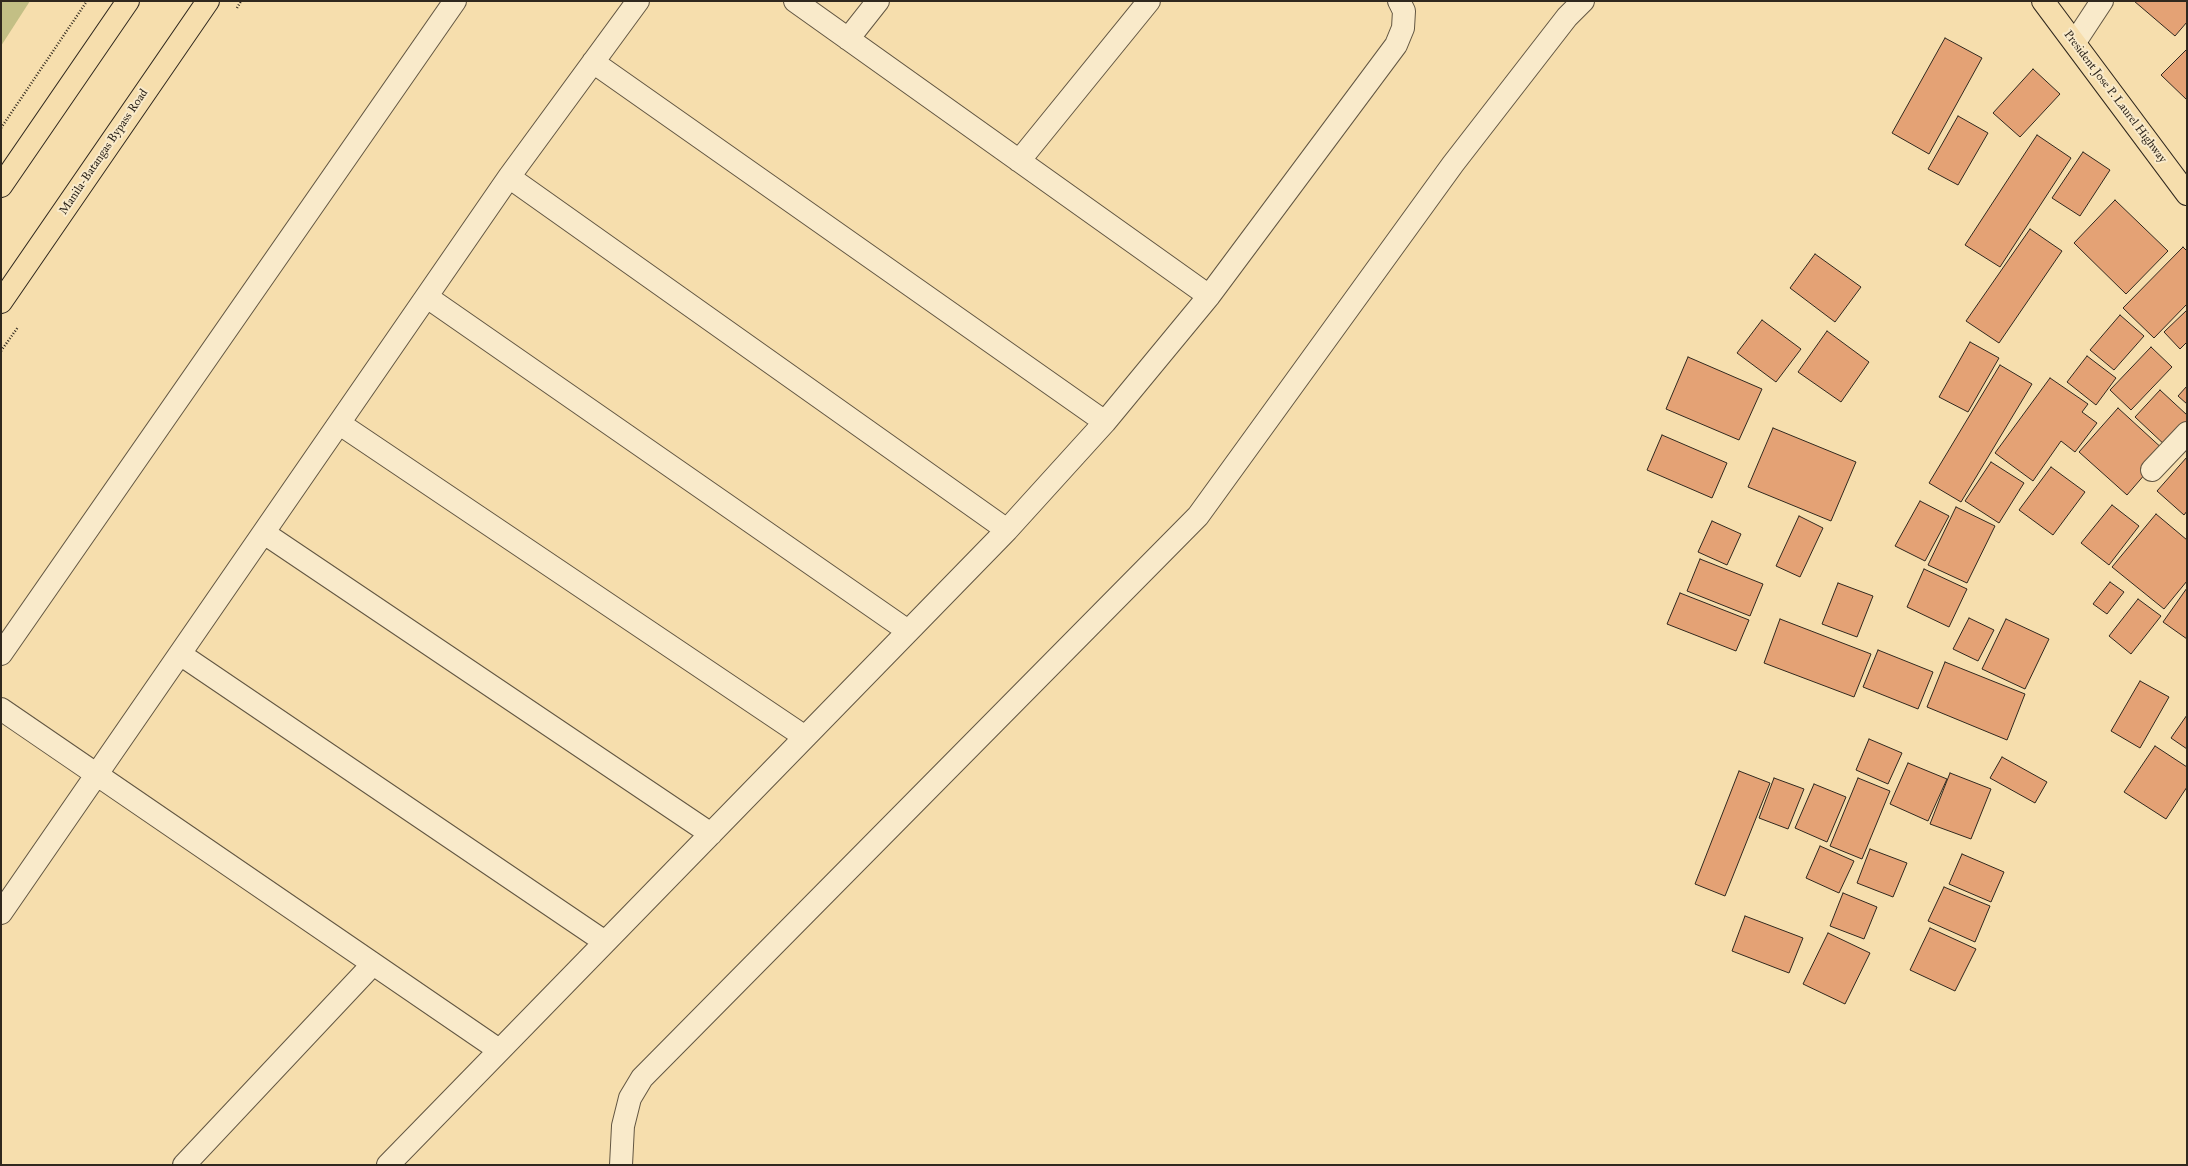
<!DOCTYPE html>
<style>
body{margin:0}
#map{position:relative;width:2188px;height:1166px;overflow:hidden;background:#f6dead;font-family:"IM FELL Great Primer",serif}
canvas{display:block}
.frame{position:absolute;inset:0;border:2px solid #30281e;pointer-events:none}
</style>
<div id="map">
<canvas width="2188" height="1166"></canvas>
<div class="frame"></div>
</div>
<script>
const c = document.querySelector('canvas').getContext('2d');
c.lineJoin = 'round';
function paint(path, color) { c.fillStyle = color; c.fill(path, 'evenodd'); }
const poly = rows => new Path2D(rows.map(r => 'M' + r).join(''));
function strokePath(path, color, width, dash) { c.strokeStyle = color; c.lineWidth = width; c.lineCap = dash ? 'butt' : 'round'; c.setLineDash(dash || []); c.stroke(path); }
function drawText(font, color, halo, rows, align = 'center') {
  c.font = font + ' "IM FELL Great Primer",serif'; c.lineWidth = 4; c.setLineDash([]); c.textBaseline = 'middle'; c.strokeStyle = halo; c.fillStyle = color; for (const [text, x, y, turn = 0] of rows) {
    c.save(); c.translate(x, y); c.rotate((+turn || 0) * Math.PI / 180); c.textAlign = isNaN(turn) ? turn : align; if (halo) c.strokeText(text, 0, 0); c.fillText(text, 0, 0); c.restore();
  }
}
paint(poly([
 [1,1,30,1,1,46]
]), '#c3bf85');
const building = poly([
 [2134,1,2187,1,2187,22,2175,36,2134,1],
 [1945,38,1982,58,1929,154,1892,133,1945,38],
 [2187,49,2187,100,2161,75,2187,49],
 [2033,69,2060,94,2020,137,1993,113,2033,69],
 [1958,116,1988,133,1958,185,1928,169,1958,116],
 [2037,135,2071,158,2000,267,1965,245,2037,135],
 [2083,152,2110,170,2080,216,2052,198,2083,152],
 [2115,200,2168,251,2126,294,2074,243,2115,200],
 [2030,229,2062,251,1999,343,1966,321,2030,229],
 [2183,247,2187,251,2187,304,2154,338,2123,308,2183,247],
 [1815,254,1861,287,1835,322,1790,288,1815,254],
 [2187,310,2187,342,2180,349,2164,332,2187,310],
 [2120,315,2144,336,2114,370,2090,350,2120,315],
 [1762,320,1801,349,1776,382,1737,353,1762,320],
 [1827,331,1869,362,1841,402,1798,372,1827,331],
 [1970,342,1999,358,1968,412,1939,397,1970,342],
 [2151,347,2172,367,2131,410,2110,390,2151,347],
 [2087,356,2116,378,2096,405,2067,382,2087,356],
 [1688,357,1762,389,1739,440,1666,409,1688,357],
 [2000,365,2032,384,1961,502,1929,483,2000,365],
 [2050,378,2088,404,2082,412,2097,423,2075,452,2061,441,2033,481,1995,453,2050,378],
 [2187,386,2187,404,2178,396,2187,386],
 [2160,390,2187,415,2187,425,2167,447,2135,417,2160,390],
 [2118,408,2165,451,2127,495,2079,452,2118,408],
 [1773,428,1856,462,1831,521,1748,487,1773,428],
 [1662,435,1727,463,1712,498,1647,470,1662,435],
 [2187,457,2187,511,2184,515,2157,491,2187,457],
 [1991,462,2024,483,1999,523,1965,501,1991,462],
 [2051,467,2085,492,2053,535,2019,510,2051,467],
 [1920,501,1949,516,1925,561,1895,546,1920,501],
 [2112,505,2139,526,2109,565,2081,543,2112,505],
 [1956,507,1995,526,1967,583,1928,565,1956,507],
 [2156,514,2187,540,2187,581,2164,609,2112,567,2156,514],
 [1799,516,1823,528,1800,577,1776,566,1799,516],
 [1712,521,1741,534,1727,565,1698,552,1712,521],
 [1700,559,1763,584,1750,616,1687,591,1700,559],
 [1924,569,1967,589,1949,627,1907,607,1924,569],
 [2110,582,2124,592,2107,614,2093,604,2110,582],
 [1838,583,1873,596,1857,637,1822,624,1838,583],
 [2187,588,2187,639,2163,622,2187,588],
 [1680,593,1749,620,1736,651,1667,624,1680,593],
 [2138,599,2161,616,2131,654,2109,636,2138,599],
 [1969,618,1994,630,1978,661,1953,649,1969,618],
 [1780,619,1871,654,1854,697,1764,663,1780,619],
 [2006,619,2049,639,2025,689,1982,669,2006,619],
 [1878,650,1933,672,1918,709,1863,687,1878,650],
 [1945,662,2025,694,2007,740,1927,707,1945,662],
 [2140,681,2169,697,2140,748,2111,731,2140,681],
 [2187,715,2187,749,2171,738,2187,715],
 [1869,739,1902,753,1888,784,1856,770,1869,739],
 [2155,746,2187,767,2187,787,2166,819,2124,792,2155,746],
 [2002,757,2047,782,2035,803,1990,778,2002,757],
 [1908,763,1947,779,1928,821,1890,804,1908,763],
 [1739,771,1770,783,1725,896,1695,884,1739,771],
 [1950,773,1991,789,1971,839,1930,824,1950,773],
 [1774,778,1804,789,1788,829,1759,818,1774,778],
 [1858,778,1890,791,1862,859,1830,846,1858,778],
 [1814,784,1846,797,1827,842,1795,828,1814,784],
 [1820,846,1854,861,1839,893,1806,878,1820,846],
 [1870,849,1907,863,1893,897,1857,883,1870,849],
 [1962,854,2004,872,1991,902,1949,884,1962,854],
 [1944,887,1990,906,1975,942,1928,921,1944,887],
 [1843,893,1877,907,1864,939,1830,926,1843,893],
 [1745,916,1803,938,1789,973,1732,951,1745,916],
 [1930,928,1976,949,1955,991,1910,970,1930,928],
 [1828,933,1870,953,1845,1004,1803,984,1828,933]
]);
paint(building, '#e4a275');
strokePath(building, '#30281e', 1);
const street = poly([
 [795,1,1209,296],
 [848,39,878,1],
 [2075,42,2102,1],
 [593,62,1105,422],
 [1019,161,1149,1],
 [509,177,1007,530],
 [427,297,908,631],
 [340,424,805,737],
 [2152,470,2187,433],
 [264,533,711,834],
 [1,654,455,1],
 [180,654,605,942],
 [1,709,499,1050],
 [1,913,509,177,638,1],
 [184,1165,373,964],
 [388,1165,1007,530,1105,422,1209,296,1396,45,1403,28,1404,11,1399,1],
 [621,1165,623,1126,630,1098,642,1078,1198,516,1453,164,1567,17,1583,1]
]);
const primary = poly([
 [2043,1,2187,194]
]);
const highway = poly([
 [1,186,128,1],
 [1,302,208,1]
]);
strokePath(street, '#625642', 24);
strokePath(primary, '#30281e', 24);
strokePath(highway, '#30281e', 24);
strokePath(poly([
 [237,8,241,1],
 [1,128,87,1],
 [1,351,18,327]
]), '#30281e', 2.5, [1, 2]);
strokePath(street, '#f9eaca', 22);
strokePath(primary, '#f6dead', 22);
strokePath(highway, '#f6dead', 22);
drawText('12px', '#30281e', '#f9eaca', [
 ["President Jose P. Laurel Highway",2115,97,53],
 ["Manila-Batangas Bypass Road",104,152,-56]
]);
</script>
